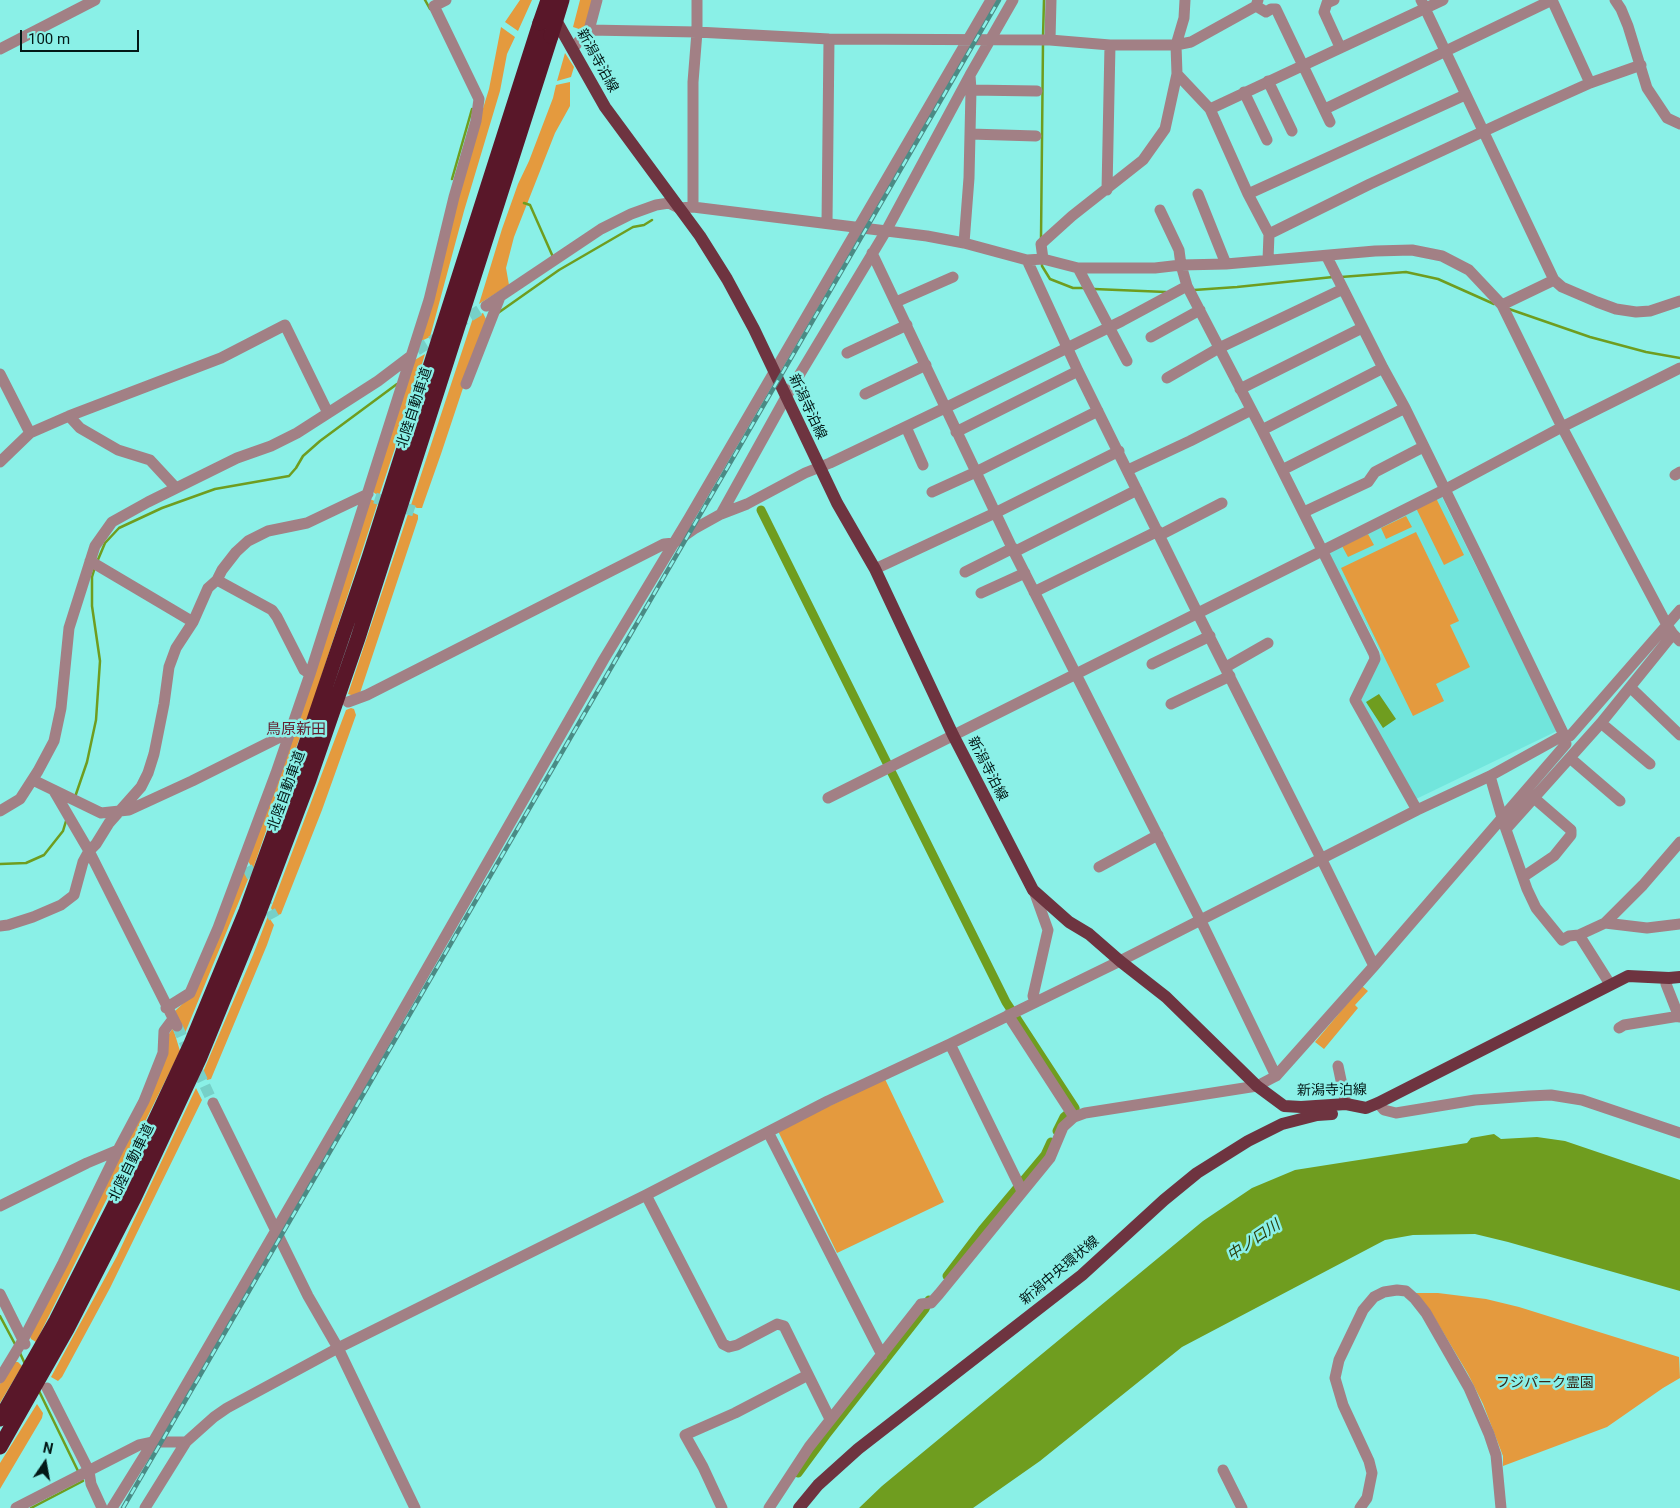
<!DOCTYPE html>
<meta charset="utf-8">
<style>
body{margin:0}
#map{position:relative;width:1680px;height:1508px;overflow:hidden;background:#8af0e7;font-family:Roboto,sans-serif}
canvas{display:block}
.north{position:absolute;left:20px;top:1438px;width:50px;height:50px;-webkit-text-stroke:4px #8af0e7;paint-order:stroke;rotate:12deg;font-size:14px;font-weight:700;line-height:20px;text-align:center;color:#031917}
.north::after{content:'';display:block;margin:auto;width:18px;height:22px;background:#031917;clip-path:polygon(50% 0,100% 100%,50% 72%,0 100%)}
.scale{position:absolute;left:20px;top:30px;width:119px;height:22px;box-sizing:border-box;border:2px solid #031917;border-top:0;padding-left:6px;font-size:15px;line-height:18px;white-space:nowrap;color:#031917;-webkit-text-stroke:4px #8af0e7;paint-order:stroke}
</style>
<div id="map">
<canvas width="1680" height="1508"></canvas>
<div class="north">N</div>
<div class="scale">100 m</div>
</div>
<script>
const c = document.querySelector('canvas').getContext('2d');
c.lineJoin = 'round';
function paint(path, color) { c.fillStyle = color; c.fill(path, 'evenodd'); }
const poly = rows => new Path2D(rows.map(r => 'M' + r).join(''));
function strokePath(path, color, width, dash) { c.strokeStyle = color; c.lineWidth = width; c.lineCap = dash ? 'butt' : 'round'; c.setLineDash(dash || []); c.stroke(path); }
function drawText(font, color, halo, rows, align = 'center') {
  c.font = font + ' Roboto,"Noto Sans JP",sans-serif'; c.lineWidth = 5; c.setLineDash([]); c.textBaseline = 'middle'; c.strokeStyle = halo; c.fillStyle = color; for (const [text, x, y, turn = 0] of rows) {
    c.save(); c.translate(x, y); c.rotate((+turn || 0) * Math.PI / 180); c.textAlign = isNaN(turn) ? turn : align; if (halo) c.strokeText(text, 0, 0); c.fillText(text, 0, 0); c.restore();
  }
}
paint(poly([
 [1440,493,1557,731,1414,800,1358,698,1381,653,1326,548]
]), '#71e5dc');
paint(poly([
 [520,0,532,0,518,31,505,22],
 [580,0,593,0,587,24,584,28,579,29,573,27],
 [501,27,515,37,507,54,500,91,464,211,430,337,419,342,476,131,489,89],
 [565,53,574,67,571,77,557,81],
 [570,82,570,106,555,133,514,237,506,268,509,285,479,304,502,229,518,184,529,161,553,98,556,85],
 [483,313,486,319,441,454,423,505,422,508,417,508,411,505,473,318],
 [425,354,411,400,379,496,373,492,413,361],
 [1436,498,1464,555,1444,565,1416,508],
 [369,499,378,502,310,711,304,725,299,722],
 [409,511,418,515,418,519,360,693,354,696,348,694],
 [1406,516,1412,527,1386,539,1381,528],
 [1416,532,1459,621,1450,625,1470,667,1436,684,1444,701,1413,716,1341,568],
 [1368,534,1374,545,1348,557,1342,546],
 [351,708,354,709,356,715,322,810,281,914,275,916,271,908,346,710],
 [302,732,279,793,253,869,246,858,291,739],
 [243,865,249,877,185,1033,175,1011,192,995],
 [268,916,274,925,267,945,211,1079,207,1080,203,1072,253,955],
 [1362,986,1368,991,1355,1005,1358,1008,1324,1049,1315,1042],
 [173,1028,180,1051,36,1342,31,1339,29,1333,66,1263,167,1037],
 [885,1079,944,1202,837,1253,778,1131],
 [196,1088,202,1100,110,1288,62,1377,58,1381,51,1377,117,1256],
 [1415,1293,1438,1293,1486,1299,1519,1307,1679,1357,1680,1378,1663,1388,1607,1427,1503,1466,1503,1456,1483,1404,1468,1374,1434,1317],
 [14,1362,18,1362,22,1366,0,1403,0,1384],
 [37,1404,43,1413,42,1418,0,1489,0,1463]
]), '#e49a3e');
paint(poly([
 [1379,694,1396,719,1383,728,1366,702],
 [1494,1134,1501,1139,1537,1137,1565,1141,1680,1180,1680,1291,1508,1242,1475,1234,1413,1235,1385,1240,1182,1347,1040,1461,973,1508,859,1508,882,1486,1203,1221,1252,1188,1295,1170,1467,1143,1471,1138]
]), '#6f9d1f');
strokePath(poly([
 [425,0,430,9],
 [1043,37,1044,0],
 [452,179,472,109],
 [524,203,530,205,553,257],
 [1041,239,1043,42],
 [1042,262,1042,266,1050,279,1073,288,1084,288],
 [1341,277,1406,272,1438,279,1494,304],
 [1094,289,1166,292],
 [1194,290,1237,287,1333,277],
 [1509,309,1590,337,1646,352,1680,358],
 [498,313,559,270,633,227,644,225,652,220],
 [97,562,105,543,119,528,162,508,215,489,289,476,296,468,303,456,320,441,397,384],
 [75,797,87,762,96,720,100,661,92,606,92,577,95,567],
 [0,864,26,863,44,855,63,831,66,821],
 [0,1316,16,1346],
 [20,1353,25,1364],
 [39,1391,78,1471],
 [31,1508,83,1481,81,1478]
]), '#6f9d1f', 2.5);
strokePath(poly([
 [761,510,1006,1002,1075,1108,1064,1117,1057,1131],
 [947,1276,982,1230,1045,1155,1051,1142],
 [798,1473,826,1435,925,1309,929,1300]
]), '#6f9d1f', 9);
strokePath(poly([
 [456,325,486,306],
 [417,350,443,334],
 [375,498,414,511],
 [247,867,274,918],
 [177,1026,213,1103]
]), '#76d0c8', 11, [11, 5.5]);
strokePath(poly([
 [1334,0,1327,3,1324,12,1340,47],
 [1421,0,1554,280,1562,287,1597,302,1616,309,1636,312,1650,311,1680,301],
 [1552,0,1590,83],
 [1615,0,1621,9,1628,26,1647,88,1667,118,1680,124],
 [1256,6,1266,12,1271,9,1276,9,1330,122],
 [589,30,597,0],
 [1050,40,1051,0],
 [573,48,589,30,697,32,829,39,1050,40,1110,45,1176,45,1191,42,1256,6,1258,0],
 [0,49,95,0],
 [1177,74,1210,109,1248,194,1269,234,1268,260],
 [1268,81,1292,131],
 [971,90,1037,91],
 [1244,92,1267,140],
 [1210,109,1443,0],
 [1325,109,1552,0],
 [970,134,1036,136],
 [1107,190,1110,45],
 [1198,194,1226,264],
 [1248,194,1465,95],
 [693,207,693,82,697,32,697,0],
 [1160,210,1179,250,1181,265,1187,286,1262,430,1374,654,1375,659,1355,700,1417,810],
 [827,223,829,39],
 [1269,234,1370,184,1521,114,1590,83,1641,65],
 [964,243,969,178,971,90,970,75],
 [872,253,1014,552,1200,919,1276,1076],
 [1043,259,1041,244,1072,216,1143,160,1165,129,1177,74,1176,45,1184,18,1185,0],
 [1027,260,1078,371,1198,614,1321,858,1374,966],
 [1078,268,1127,361],
 [896,302,953,277],
 [1502,305,1554,280],
 [486,306,601,229,631,214,656,205,669,203,679,208,693,207,927,236,964,243,1027,260,1043,259,1078,268,1155,268,1181,265,1226,264,1375,251,1412,250,1442,256,1469,270,1502,305,1562,427,1667,625,1673,634,1680,641],
 [1151,337,1200,310],
 [847,353,907,325],
 [0,374,30,433],
 [1167,378,1219,348,1343,289],
 [466,384,500,297],
 [1240,389,1362,328],
 [865,394,926,365],
 [69,416,80,428,118,450,150,460,176,488],
 [906,427,923,465],
 [1262,430,1383,368],
 [956,432,1078,371],
 [0,462,30,433,69,416,221,358,285,325,328,413],
 [1128,470,1190,441,1251,410],
 [1282,470,1405,408],
 [1675,475,1680,472],
 [932,492,976,472,1098,411],
 [1304,512,1368,482,1375,472,1423,447],
 [721,514,786,397,886,231,970,75,1013,0],
 [1160,535,1222,503],
 [1014,552,1137,490],
 [90,561,193,622],
 [875,569,995,513,1119,451],
 [965,572,1013,548],
 [217,580,272,610,277,617,304,670,310,674],
 [1034,592,1158,531],
 [981,593,1025,573],
 [1152,664,1210,636],
 [1226,667,1268,643],
 [1631,688,1680,735],
 [348,702,367,695,664,544,674,543,694,529,721,514,747,504,805,473,830,463,947,407,1122,321,1187,286],
 [1171,704,1230,676],
 [1601,723,1650,764],
 [1570,758,1620,801],
 [1490,776,1503,821,1527,889,1536,908,1562,940,1569,936,1579,935,1605,923,1643,885,1680,842],
 [33,780,101,813,129,810,192,781,288,733,299,730],
 [54,791,89,851,177,1026],
 [828,798,1444,490,1562,427,1680,368],
 [0,811,20,799,38,771,54,741,61,708,69,628,95,546,112,522,148,502,237,458,271,446,297,433,378,381,411,356],
 [1506,829,1601,723,1673,634],
 [1099,867,1158,835],
 [1523,877,1554,856,1571,835,1571,830,1534,798],
 [1034,891,1048,930,1033,996,1035,1002],
 [1605,923,1647,928,1680,924],
 [0,926,8,925,33,917,61,905,74,895,83,862,89,851,96,844,109,823,141,787,148,773,154,754,164,704,169,667,176,648,193,622,208,588,217,580,222,570,236,552,248,541,268,531,307,523,368,494],
 [1579,935,1610,984],
 [1669,978,1666,984,1679,1017],
 [166,1008,190,993,218,928,276,773,310,674,429,300,454,197,476,121,479,99,434,6,446,0],
 [1008,1015,1074,1117],
 [1619,1028,1624,1025,1680,1016],
 [950,1044,1022,1191],
 [1338,1066,1346,1104],
 [213,1103,308,1296,338,1348,415,1508],
 [1378,1103,1384,1110,1396,1113,1475,1100,1529,1096,1551,1095,1582,1100,1680,1133],
 [768,1132,882,1355],
 [646,1195,723,1344,729,1347,737,1345,777,1324,784,1326,830,1419],
 [0,1206,87,1163,118,1150],
 [0,1294,25,1344],
 [0,1378,23,1340,63,1263,118,1150,144,1101,163,1053,164,1031,173,1019],
 [47,1388,89,1471,91,1484,102,1508],
 [1223,1470,1242,1508],
 [16,1508,139,1445,153,1442,186,1442],
 [112,1508,153,1442,358,1089,604,659,689,518,991,0],
 [145,1508,186,1442,214,1417,227,1408,338,1348,646,1195,828,1101,950,1044,1120,961,1417,810,1490,776,1564,735,1570,736,1680,610],
 [722,1508,703,1467,685,1435,735,1413,808,1375],
 [769,1508,809,1447,919,1307,921,1304,931,1303,939,1294,1050,1158,1063,1127,1074,1117,1085,1113,1257,1086,1276,1076,1374,966,1566,744,1564,735,1481,563,1405,408,1383,368,1327,257],
 [1360,1508,1367,1498,1372,1473,1369,1461,1343,1405,1335,1378,1339,1360,1363,1310,1374,1297,1384,1292,1397,1290,1406,1291,1415,1299,1426,1313,1469,1388,1489,1434,1496,1455,1501,1508]
]), '#a28085', 11);
strokePath(poly([
 [553,15,605,107,700,236,727,279,754,329,837,503,875,569,953,735,1033,890,1069,922,1089,934,1120,961,1166,997,1257,1086,1284,1106,1301,1107,1346,1104,1366,1108,1378,1103,1628,976,1669,978,1680,977],
 [799,1508,818,1485,858,1449,1082,1275,1164,1200,1197,1173,1248,1141,1282,1124,1317,1115,1332,1114]
]), '#6e3440', 12);
strokePath(poly([
 [0,1419,56,1321,123,1189,190,1046,246,911,296,773,369,558,540,23],
 [0,1447,67,1329,134,1198,200,1057,258,915,309,780,358,638,551,36]
]), '#591729', 15);
const rail = poly([
 [123,1508,999,0]
]);
strokePath(rail, '#4a8b85', 4.5);
strokePath(rail, '#8af0e7', 2.5, [8]);
strokePath(poly([
 [540,23,548,0],
 [551,36,562,0]
]), '#591729', 15);
drawText('14px', '#031917', '#8af0e7', [
 ["新潟寺泊線",597,61,61],
 ["新潟寺泊線",807,407,65],
 ["北陸自動車道",415,408,-72],
 ["新潟寺泊線",987,769,63],
 ["北陸自動車道",287,791,-70],
 ["新潟寺泊線",1332,1091,-1],
 ["北陸自動車道",132,1163,-64],
 ["新潟中央環状線",1060,1271,-40]
]);
drawText('14px', '#382817', '#8af0e7', [
 ["フジパーク霊園",1545,1383]
]);
drawText('15px', '#641f30', '#8af0e7', [
 ["鳥原新田",296,730]
]);
drawText('italic 15px', '#2a3d0d', '#8af0e7', [
 ["中ノ口川",1254,1241,-34]
]);
</script>
